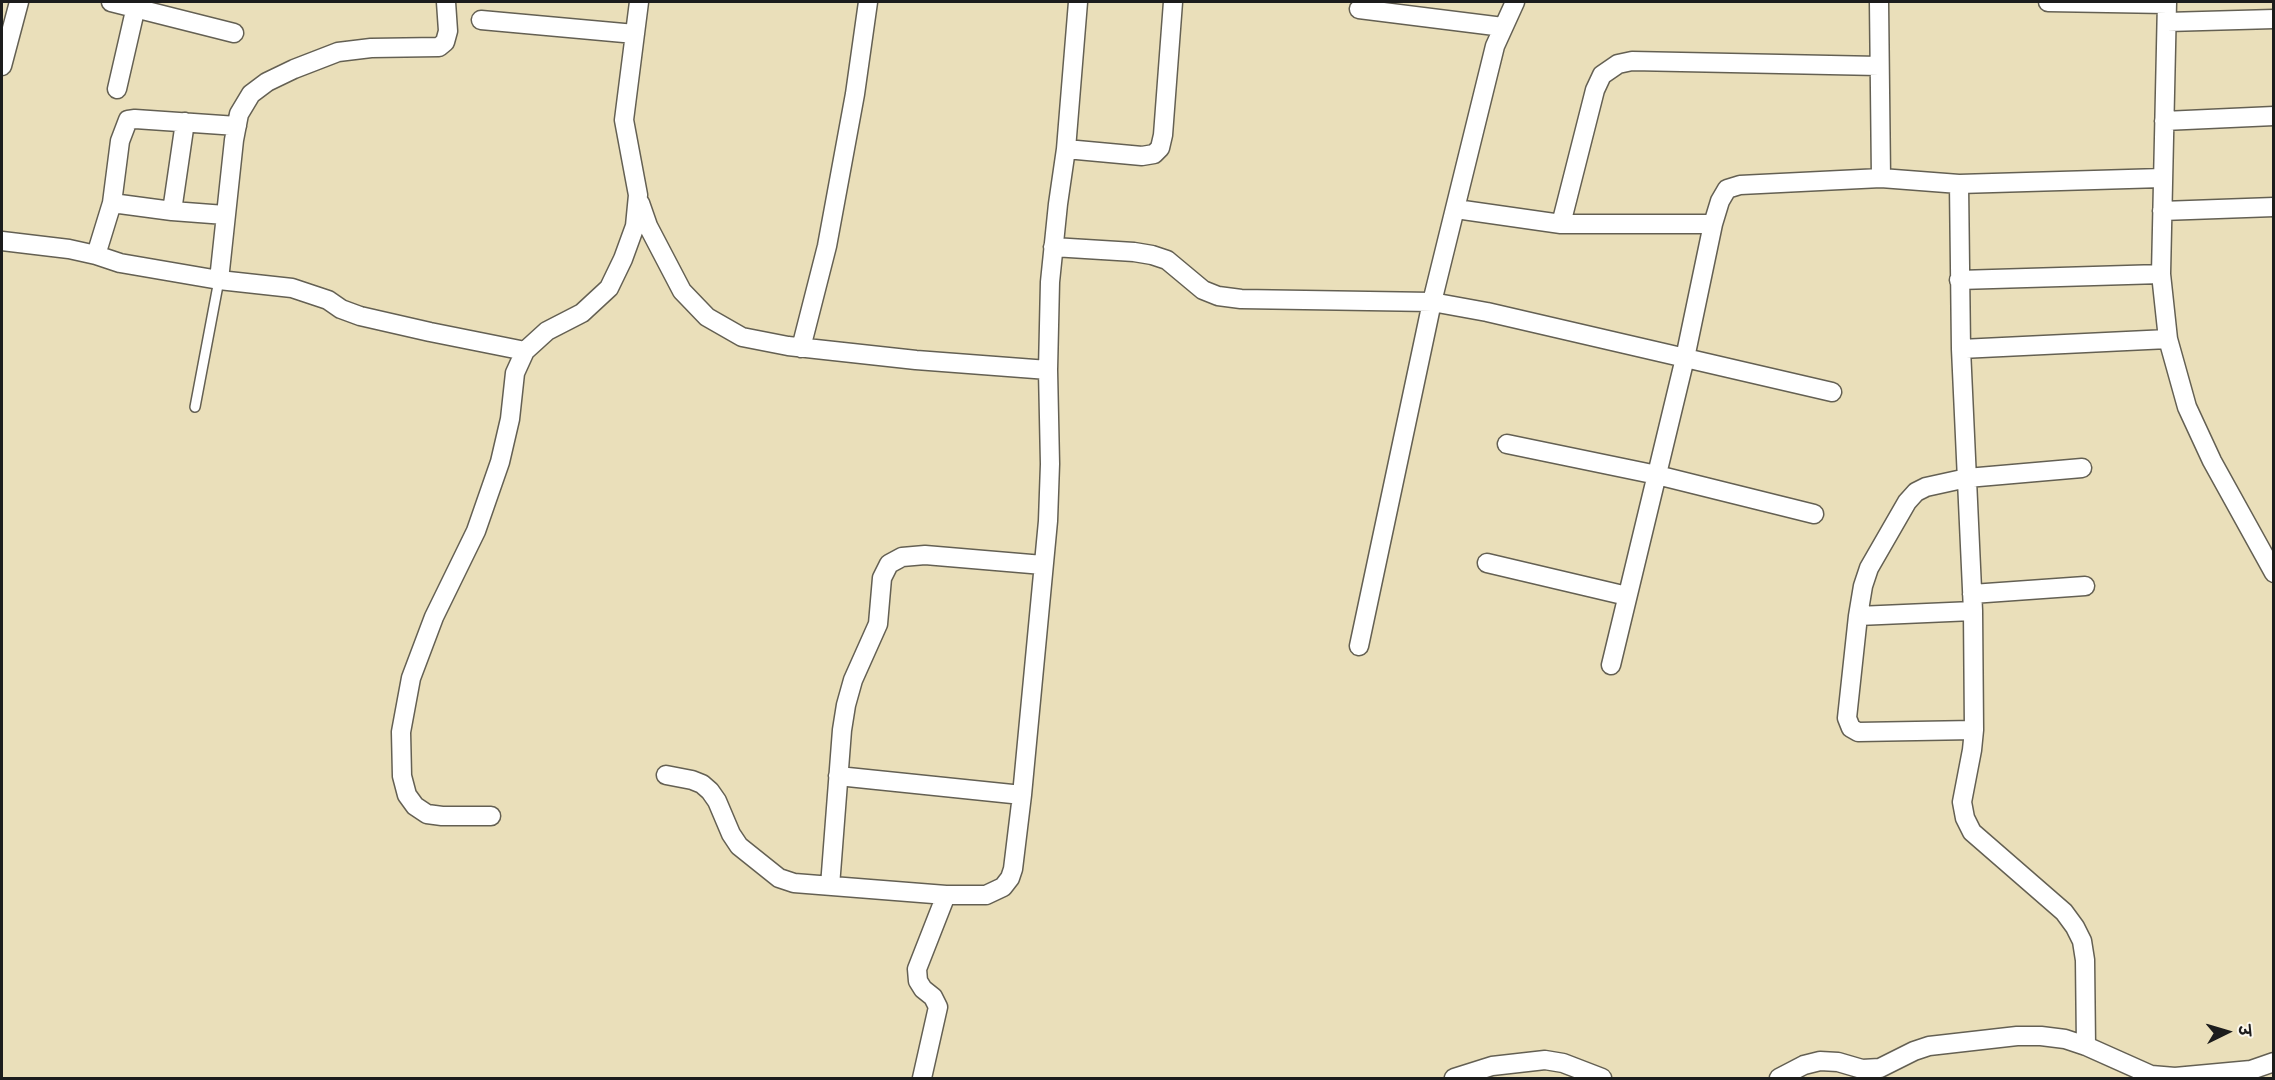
<!DOCTYPE html>
<meta charset="utf-8">
<style>
body{margin:0}
#map{position:relative;width:2275px;height:1080px;overflow:hidden;background:#eadfba;font-family:Delius,"Playpen Sans Deva",sans-serif}
canvas{display:block}
.frame{position:absolute;inset:0;border:3px solid #1c1c1c;pointer-events:none}
.north{position:absolute;left:2197px;top:1002px;width:60px;height:60px;-webkit-text-stroke:4px #fbf7ec;paint-order:stroke;rotate:85deg;font-size:16px;font-weight:700;line-height:24px;text-align:center;color:#1c1c1c}
.north::after{content:'';display:block;margin:auto;width:21px;height:27px;background:#1c1c1c;clip-path:polygon(50% 0,100% 100%,50% 72%,0 100%)}
</style>
<div id="map">
<canvas width="2275" height="1080"></canvas>
<div class="frame"></div>
<div class="north">उ</div>
</div>
<script>
const c = document.querySelector('canvas').getContext('2d');
c.lineJoin = 'round';
const poly = rows => new Path2D(rows.map(r => 'M' + r).join(''));
function strokePath(path, color, width, dash) { c.strokeStyle = color; c.lineWidth = width; c.lineCap = dash ? 'butt' : 'round'; c.setLineDash(dash || []); c.stroke(path); }
const lane = poly([
 [195,407,219,280]
]);
const street = poly([
 [111,2,234,33],
 [1879,2,1881,178],
 [2048,2,2167,4],
 [2167,2,2161,274,2168,339,2187,407,2212,461,2274,573],
 [1359,9,1503,27],
 [481,20,635,34],
 [2167,22,2274,19],
 [2,66,19,2],
 [117,89,137,2],
 [2164,121,2274,116],
 [1066,149,1142,156,1154,154,1160,148,1163,135,1173,2],
 [1959,184,1961,349,1973,611,1974,730,1972,750,1962,802,1965,818,1972,832,2064,912,2075,927,2082,941,2085,960,2086,1046],
 [112,203,172,211,225,215],
 [640,203,648,226,682,291,707,317,742,337,788,346,916,360,1048,370],
 [1456,209,1561,224,1713,224],
 [172,211,185,122],
 [2162,211,2274,207],
 [1561,224,1595,90,1602,75,1618,64,1632,61,1879,66],
 [2,241,69,249,96,255,120,263,219,280,292,288,328,300,341,309,360,316,430,332,525,351],
 [1053,247,1134,252,1152,255,1167,260,1203,290,1218,296,1241,299,1432,302,1487,312,1832,392],
 [96,255,112,203,120,141,128,120,135,119,237,126],
 [219,280,234,140,239,114,251,94,267,82,294,69,338,52,371,48,439,47,445,42,448,31,446,2],
 [1959,280,2161,274],
 [801,348,827,246,855,94,868,2],
 [1961,349,2168,339],
 [1507,444,1657,475,1814,514],
 [1487,563,1627,596],
 [1972,594,2085,586],
 [1858,616,1973,611],
 [1359,646,1432,302,1495,46,1515,2],
 [1611,665,1685,358,1713,224,1720,201,1727,189,1740,185,1881,178,1959,184,2162,178],
 [1974,730,1858,732,1851,728,1847,718,1858,616,1863,586,1869,568,1907,502,1916,492,1926,487,1967,478,2082,468],
 [666,775,692,780,702,784,710,791,717,801,731,834,739,846,779,878,794,883,946,895,986,895,1003,887,1010,878,1013,869,1022,795,1048,521,1050,464,1048,370,1050,282,1058,204,1066,149,1078,2],
 [838,776,1022,795],
 [491,816,442,816,427,814,415,806,407,795,402,776,401,732,411,678,434,617,476,531,500,462,510,419,515,373,525,351,547,331,582,313,609,288,623,259,635,226,638,195,624,120,639,2],
 [830,886,842,730,846,705,853,680,878,624,882,578,889,564,902,557,925,555,1043,565],
 [922,1078,938,1007,933,997,923,989,918,981,917,969,946,895],
 [1454,1078,1492,1066,1545,1060,1563,1063,1602,1078],
 [1779,1078,1804,1065,1820,1061,1838,1062,1862,1069,1880,1068,1914,1051,1929,1046,2017,1036,2041,1036,2065,1039,2086,1046,2151,1075,2175,1077,2251,1070,2274,1062]
]);
strokePath(lane, '#646053', 12);
strokePath(street, '#646053', 21);
strokePath(lane, '#fff', 9);
strokePath(street, '#fff', 18);
</script>
